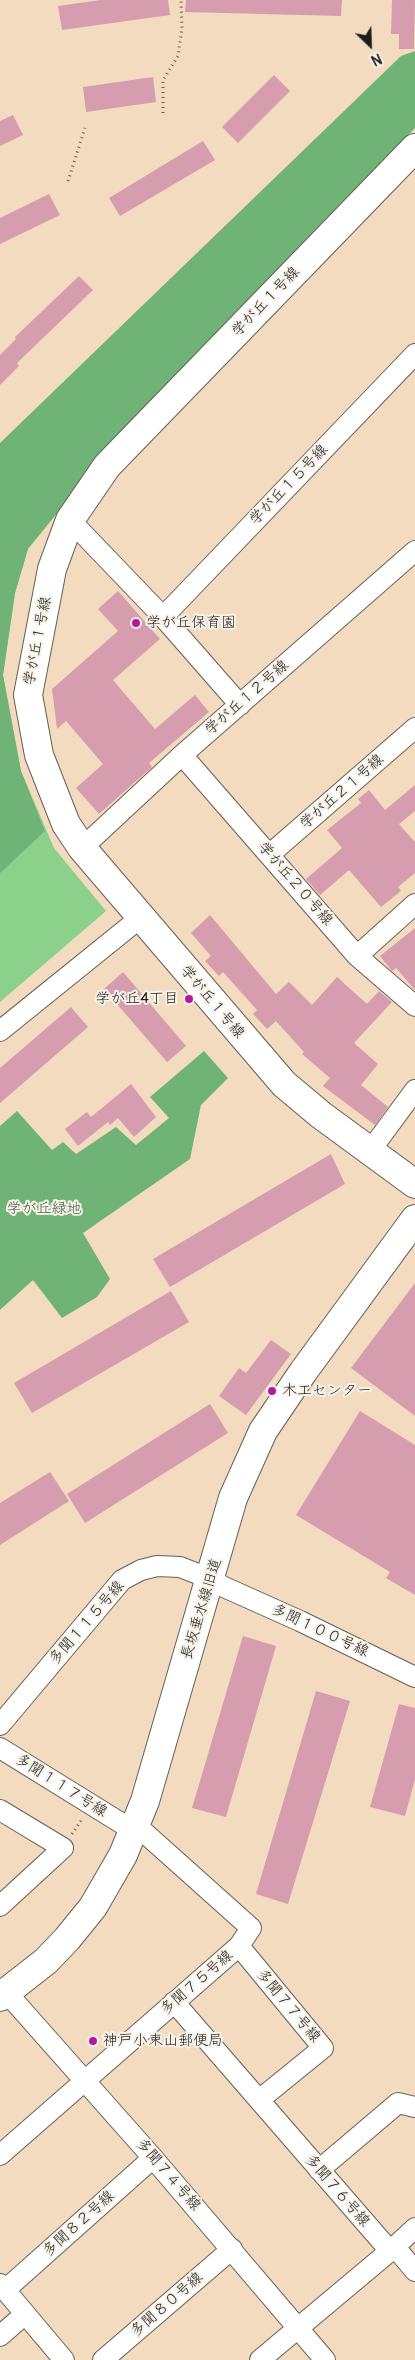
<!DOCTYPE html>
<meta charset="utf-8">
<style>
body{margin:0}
#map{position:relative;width:415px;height:2360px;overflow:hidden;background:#f3dbbf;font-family:Pangolin,sans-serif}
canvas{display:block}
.north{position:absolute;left:345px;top:20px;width:50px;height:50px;-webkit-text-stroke:4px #f7f3e8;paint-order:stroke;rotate:156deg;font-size:14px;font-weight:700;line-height:20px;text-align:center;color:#1c1c1c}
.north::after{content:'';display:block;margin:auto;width:18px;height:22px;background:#1c1c1c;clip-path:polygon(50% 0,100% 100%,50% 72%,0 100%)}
</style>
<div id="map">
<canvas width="415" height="2360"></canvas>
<div class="north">N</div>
</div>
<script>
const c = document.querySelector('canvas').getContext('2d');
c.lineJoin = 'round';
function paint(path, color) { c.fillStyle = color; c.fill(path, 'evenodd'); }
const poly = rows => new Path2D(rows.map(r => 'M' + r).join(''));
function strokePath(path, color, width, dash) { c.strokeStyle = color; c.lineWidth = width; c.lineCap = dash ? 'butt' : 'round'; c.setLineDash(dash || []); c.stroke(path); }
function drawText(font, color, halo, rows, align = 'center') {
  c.font = font + ' Pangolin,"Klee One",sans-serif'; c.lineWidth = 4; c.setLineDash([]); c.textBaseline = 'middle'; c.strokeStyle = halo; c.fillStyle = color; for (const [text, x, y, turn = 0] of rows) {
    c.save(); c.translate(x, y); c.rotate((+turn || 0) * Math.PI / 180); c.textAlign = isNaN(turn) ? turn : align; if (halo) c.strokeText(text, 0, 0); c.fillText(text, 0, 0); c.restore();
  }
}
paint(poly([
 [28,549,15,593,3,675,21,771,54,848,106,911,0,1002,0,564]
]), '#8bd18b');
paint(poly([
 [415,51,415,128,115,442,28,549,15,593,3,675,21,771,45,831,0,873,0,443,401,56],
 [204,1051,228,1078,201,1105,190,1159,83,1233,110,1279,97,1297,62,1318,33,1280,0,1310,0,1126,17,1111,52,1150,63,1142,76,1154,116,1127,136,1145,169,1118,150,1097]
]), '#70b377');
paint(poly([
 [101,0,168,0,170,15,62,30,58,6],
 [186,0,342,0,341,16,185,12],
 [392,0,415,0,414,49,399,49,399,34,391,34],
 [274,75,290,91,238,143,222,127],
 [153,77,156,102,86,112,83,87],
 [13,115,23,135,0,146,0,121],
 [203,141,215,160,120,216,109,198],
 [49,194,60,215,0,244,0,218],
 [79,276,93,290,17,363,19,366,0,385,0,355,16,339,15,337],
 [118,591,160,639,113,680,155,729,195,695,209,712,149,763,152,767,99,814,76,788,103,764,66,721,57,729,52,689,118,631,98,609],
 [415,785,415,811,399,824,415,842,415,873,398,887,401,891,381,907,349,870,320,895,306,879,342,848,327,830,361,803,358,799,369,790,385,810],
 [210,915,276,994,289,982,312,1005,337,977,367,1004,379,991,392,1002,354,1043,378,1064,361,1085,388,1107,375,1125,323,1086,330,1078,302,1054,304,1052,276,1021,267,1029,253,1014,257,1010,223,972,219,976,205,961,211,956,191,933],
 [415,928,415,990,396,968,392,971,380,956],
 [123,972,186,1046,167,1062,104,989],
 [71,1007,88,1027,0,1103,0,1068],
 [131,1084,156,1117,134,1137,118,1118,110,1125,108,1122,78,1146,65,1129,87,1112,91,1117],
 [331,1154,345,1184,170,1287,153,1259],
 [415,1283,415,1416,351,1368],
 [171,1291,189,1322,32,1413,14,1383],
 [271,1340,291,1354,246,1415,219,1396,239,1368,246,1373],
 [210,1404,228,1433,85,1523,67,1494],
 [360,1411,415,1445,415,1595,386,1578,390,1572,296,1515],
 [50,1472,69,1501,0,1545,0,1503],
 [243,1636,276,1646,226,1817,192,1808],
 [316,1691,350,1701,288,1904,256,1894],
 [399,1704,415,1708,415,1779,405,1816,370,1807]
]), '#d69dae');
const street = poly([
 [70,520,163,617,240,705],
 [163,617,415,354],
 [182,755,357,956,415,1006],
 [82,848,182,755,415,551],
 [269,855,415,728],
 [357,956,415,904],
 [0,1031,140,918],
 [370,1151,415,1090],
 [0,1725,122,1580,141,1570,157,1566,180,1567,211,1579,224,1587,300,1621,415,1677],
 [0,1748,121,1823],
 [0,1810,63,1848,0,1906],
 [239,1946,323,2048,259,2100],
 [7,1993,153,2158,325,2360],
 [174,2002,390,2251,260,2360],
 [0,2155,239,1946,251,1928,137,1826],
 [319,2170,398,2103,415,2107],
 [395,2247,415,2271],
 [390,2251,415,2228],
 [0,2284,64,2360],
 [5,2290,153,2158],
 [0,2336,25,2314],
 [103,2360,232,2249]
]);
const secondary = poly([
 [415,148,107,466,70,520,52,569,28,695,39,755,66,824,82,848,284,1084,321,1115,415,1184],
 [0,1997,46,1961,67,1939,93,1907,123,1855,145,1801,233,1498,263,1431,303,1372,415,1219]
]);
strokePath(street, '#675f55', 22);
strokePath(secondary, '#675f55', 30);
strokePath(poly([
 [163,113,163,80,178,56,182,29,181,0],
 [68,181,85,128],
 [72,1834,83,1818]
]), '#675f55', 3, [1, 4]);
strokePath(street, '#fff', 20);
strokePath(secondary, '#fff', 28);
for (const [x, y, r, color] of [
 [136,623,5,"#b5179e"],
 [189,999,5,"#b5179e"],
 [272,1391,5,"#b5179e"],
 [93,2041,5,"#b5179e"]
]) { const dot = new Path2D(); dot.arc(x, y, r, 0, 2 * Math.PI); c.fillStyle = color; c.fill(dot); strokePath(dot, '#f7f3e8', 2); }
drawText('15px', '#1c1c1c', '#f7f3e8', [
 ["学が丘１号線",266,302,-46],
 ["学が丘１５号線",289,485,-46],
 ["学が丘１号線",38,641,-79],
 ["学が丘１２号線",247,698,-41],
 ["学が丘２１号線",342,792,-41],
 ["学が丘２０号線",295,884,49],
 ["学が丘１号線",212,1002,50],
 ["長坂垂水線旧道",202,1609,-73],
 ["多聞１１５号線",87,1623,-49],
 ["多聞１００号線",320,1631,25],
 ["多聞１１７号線",61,1786,32],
 ["多聞７５号線",197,1983,-41],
 ["多聞７７号線",288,2006,50],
 ["多聞７４号線",168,2175,49],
 ["多聞７６号線",337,2191,49],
 ["多聞８２号線",79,2224,-42],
 ["多聞８０号線",167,2305,-41]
]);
drawText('15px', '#1c1c1c', '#f7f3e8', [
 ["学が丘保育園",146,623],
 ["学が丘4丁目",179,999,"right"],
 ["木工センター",282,1391],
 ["神戸小束山郵便局",103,2041]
], 'left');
drawText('15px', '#435b43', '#f7f3e8', [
 ["学が丘緑地",44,1209]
]);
</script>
